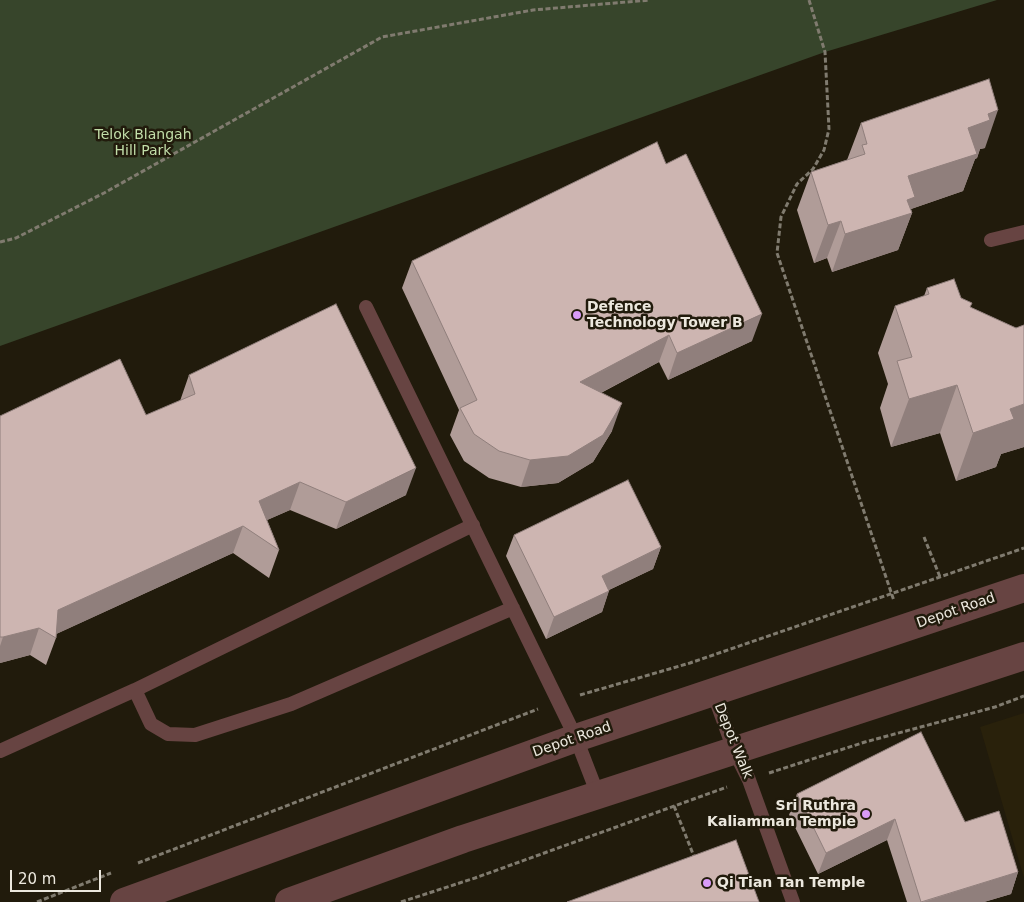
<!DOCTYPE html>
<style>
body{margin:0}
#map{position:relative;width:1024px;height:902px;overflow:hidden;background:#211b0c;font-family:"DejaVu Sans",sans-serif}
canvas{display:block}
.scale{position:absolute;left:10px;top:870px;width:91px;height:22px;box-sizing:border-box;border:2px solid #ece8de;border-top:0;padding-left:6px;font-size:15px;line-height:18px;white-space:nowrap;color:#ece8de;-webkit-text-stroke:4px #211b0c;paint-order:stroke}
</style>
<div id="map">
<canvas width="1024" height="902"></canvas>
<div class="scale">20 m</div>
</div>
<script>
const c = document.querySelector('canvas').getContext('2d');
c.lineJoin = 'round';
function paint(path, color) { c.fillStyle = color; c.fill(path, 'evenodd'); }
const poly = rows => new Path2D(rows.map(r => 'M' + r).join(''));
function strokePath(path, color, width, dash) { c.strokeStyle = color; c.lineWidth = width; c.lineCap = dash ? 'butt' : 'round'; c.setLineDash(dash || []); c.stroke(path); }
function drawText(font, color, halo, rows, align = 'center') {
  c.font = font + ' "DejaVu Sans",sans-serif'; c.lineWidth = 5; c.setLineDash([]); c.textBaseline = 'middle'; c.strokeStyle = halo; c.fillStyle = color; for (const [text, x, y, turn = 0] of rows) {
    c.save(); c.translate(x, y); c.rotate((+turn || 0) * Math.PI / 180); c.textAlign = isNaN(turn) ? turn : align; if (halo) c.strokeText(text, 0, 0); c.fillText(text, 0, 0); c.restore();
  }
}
paint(poly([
 [1024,713,1024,878,980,727]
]), '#29210b');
paint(poly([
 [0,0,997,0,825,52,0,346]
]), '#37452b');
strokePath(poly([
 [809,0,825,52,829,129,824,150,813,169,797,184,781,217,777,253,894,601],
 [0,242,16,238,104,193,382,37,533,10,650,0],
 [924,537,940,577],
 [580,695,690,663,1024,548],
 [769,773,865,742,995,707,1024,696],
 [674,806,695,859],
 [138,863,538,709],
 [37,902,111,873],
 [401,902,475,878,727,787]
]), '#807b6f', 3, [5, 2.5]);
strokePath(poly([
 [991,240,1024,232],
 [366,307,576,738,598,795],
 [473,525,135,690,151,724,168,734,195,735,291,704,513,608],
 [713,692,734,750,749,780,793,902],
 [0,751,135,690]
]), '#674442', 14);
strokePath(poly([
 [124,902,576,738,1024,588],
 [289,902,463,839,1024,656]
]), '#674442', 28);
paint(poly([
 [861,123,985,148,980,149,977,158,975,159,963,191,911,209,912,213,898,250,832,272,827,258,814,263,797,210,811,172,847,160],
 [666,164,752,341,668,380,659,362,601,393,612,431,593,462,558,483,521,487,489,478,464,461,450,435,459,410,402,288,412,261],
 [927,288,961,298,970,307,1016,328,1024,325,1024,447,1001,454,996,467,956,481,940,433,891,447,880,408,888,384,878,353,895,306,924,296],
 [189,375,406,495,336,529,290,510,267,520,279,550,269,578,233,553,56,634,56,638,46,665,30,655,0,663,0,416,146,415,180,401],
 [514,535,661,547,653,569,609,590,602,612,546,639,506,556],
 [797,794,965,822,1018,872,1011,894,984,902,907,902,887,840,818,874,789,815]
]), '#b09c98');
paint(poly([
 [998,110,985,148,980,149,977,158,975,159,963,191,911,209,909,214,912,213,898,250,832,272,845,234,908,176,968,128,988,114],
 [841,221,827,258,814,263,828,225],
 [762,314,752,341,668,380,677,353],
 [669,335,659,362,570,409,580,382],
 [957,385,940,433,891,447,909,399],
 [622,403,612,431,593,462,558,483,521,487,530,460],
 [1024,404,1024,447,1001,454,996,467,956,481,973,433,1010,409],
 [416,468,406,495,336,529,346,502],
 [300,482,290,510,249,528,259,501],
 [243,526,233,553,52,636,58,610],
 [661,547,653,569,594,597,602,576],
 [609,591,602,612,546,639,554,617],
 [39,628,30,655,0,663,0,646,3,637],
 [895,819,887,840,818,874,826,853],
 [1018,872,1011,894,984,902,923,902]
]), '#907f7c');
const building = poly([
 [989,79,998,110,988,114,990,120,968,128,977,154,908,176,915,197,907,200,912,213,845,234,841,221,828,225,811,172,865,154,862,145,867,144,861,123,989,79],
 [657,142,666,164,686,154,762,314,677,353,669,335,580,382,622,403,603,435,568,456,530,460,499,451,474,434,460,408,477,400,412,261,657,142],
 [954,279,961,298,972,303,970,307,1016,328,1024,325,1024,404,1010,409,1014,419,973,433,957,385,909,399,897,361,912,357,895,306,929,294,927,288,954,279],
 [336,304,416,468,346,502,300,482,259,501,279,550,243,526,58,610,56,638,39,628,3,637,0,637,0,416,120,359,146,415,195,394,189,375,336,304],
 [628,480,661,547,602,576,609,591,554,617,514,535,628,480],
 [921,732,965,822,999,811,1018,872,921,902,895,819,826,853,797,794,921,732],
 [736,840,759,902,567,902,736,840]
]);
paint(building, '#cdb5b1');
strokePath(building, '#907f7c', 1);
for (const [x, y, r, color] of [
 [577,315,5,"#d89bf8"],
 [866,814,5,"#d89bf8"],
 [707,883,5,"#d89bf8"]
]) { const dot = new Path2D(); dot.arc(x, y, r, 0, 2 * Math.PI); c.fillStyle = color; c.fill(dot); strokePath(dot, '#211b0c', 2); }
drawText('14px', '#c2dea9', '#211b0c', [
 ["Telok Blangah",143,135],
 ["Hill Park",143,151]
]);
drawText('bold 14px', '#ece8de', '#211b0c', [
 ["Defence",587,307],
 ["Technology Tower B",587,323],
 ["Sri Ruthra",856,806,"right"],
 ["Kaliamman Temple",856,822,"right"],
 ["Qi Tian Tan Temple",717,883]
], 'left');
drawText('14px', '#ece8de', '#211b0c', [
 ["Depot Road",956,611,-19],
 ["Depot Road",572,740,-19],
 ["Depot Walk",733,741,68]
]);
</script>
